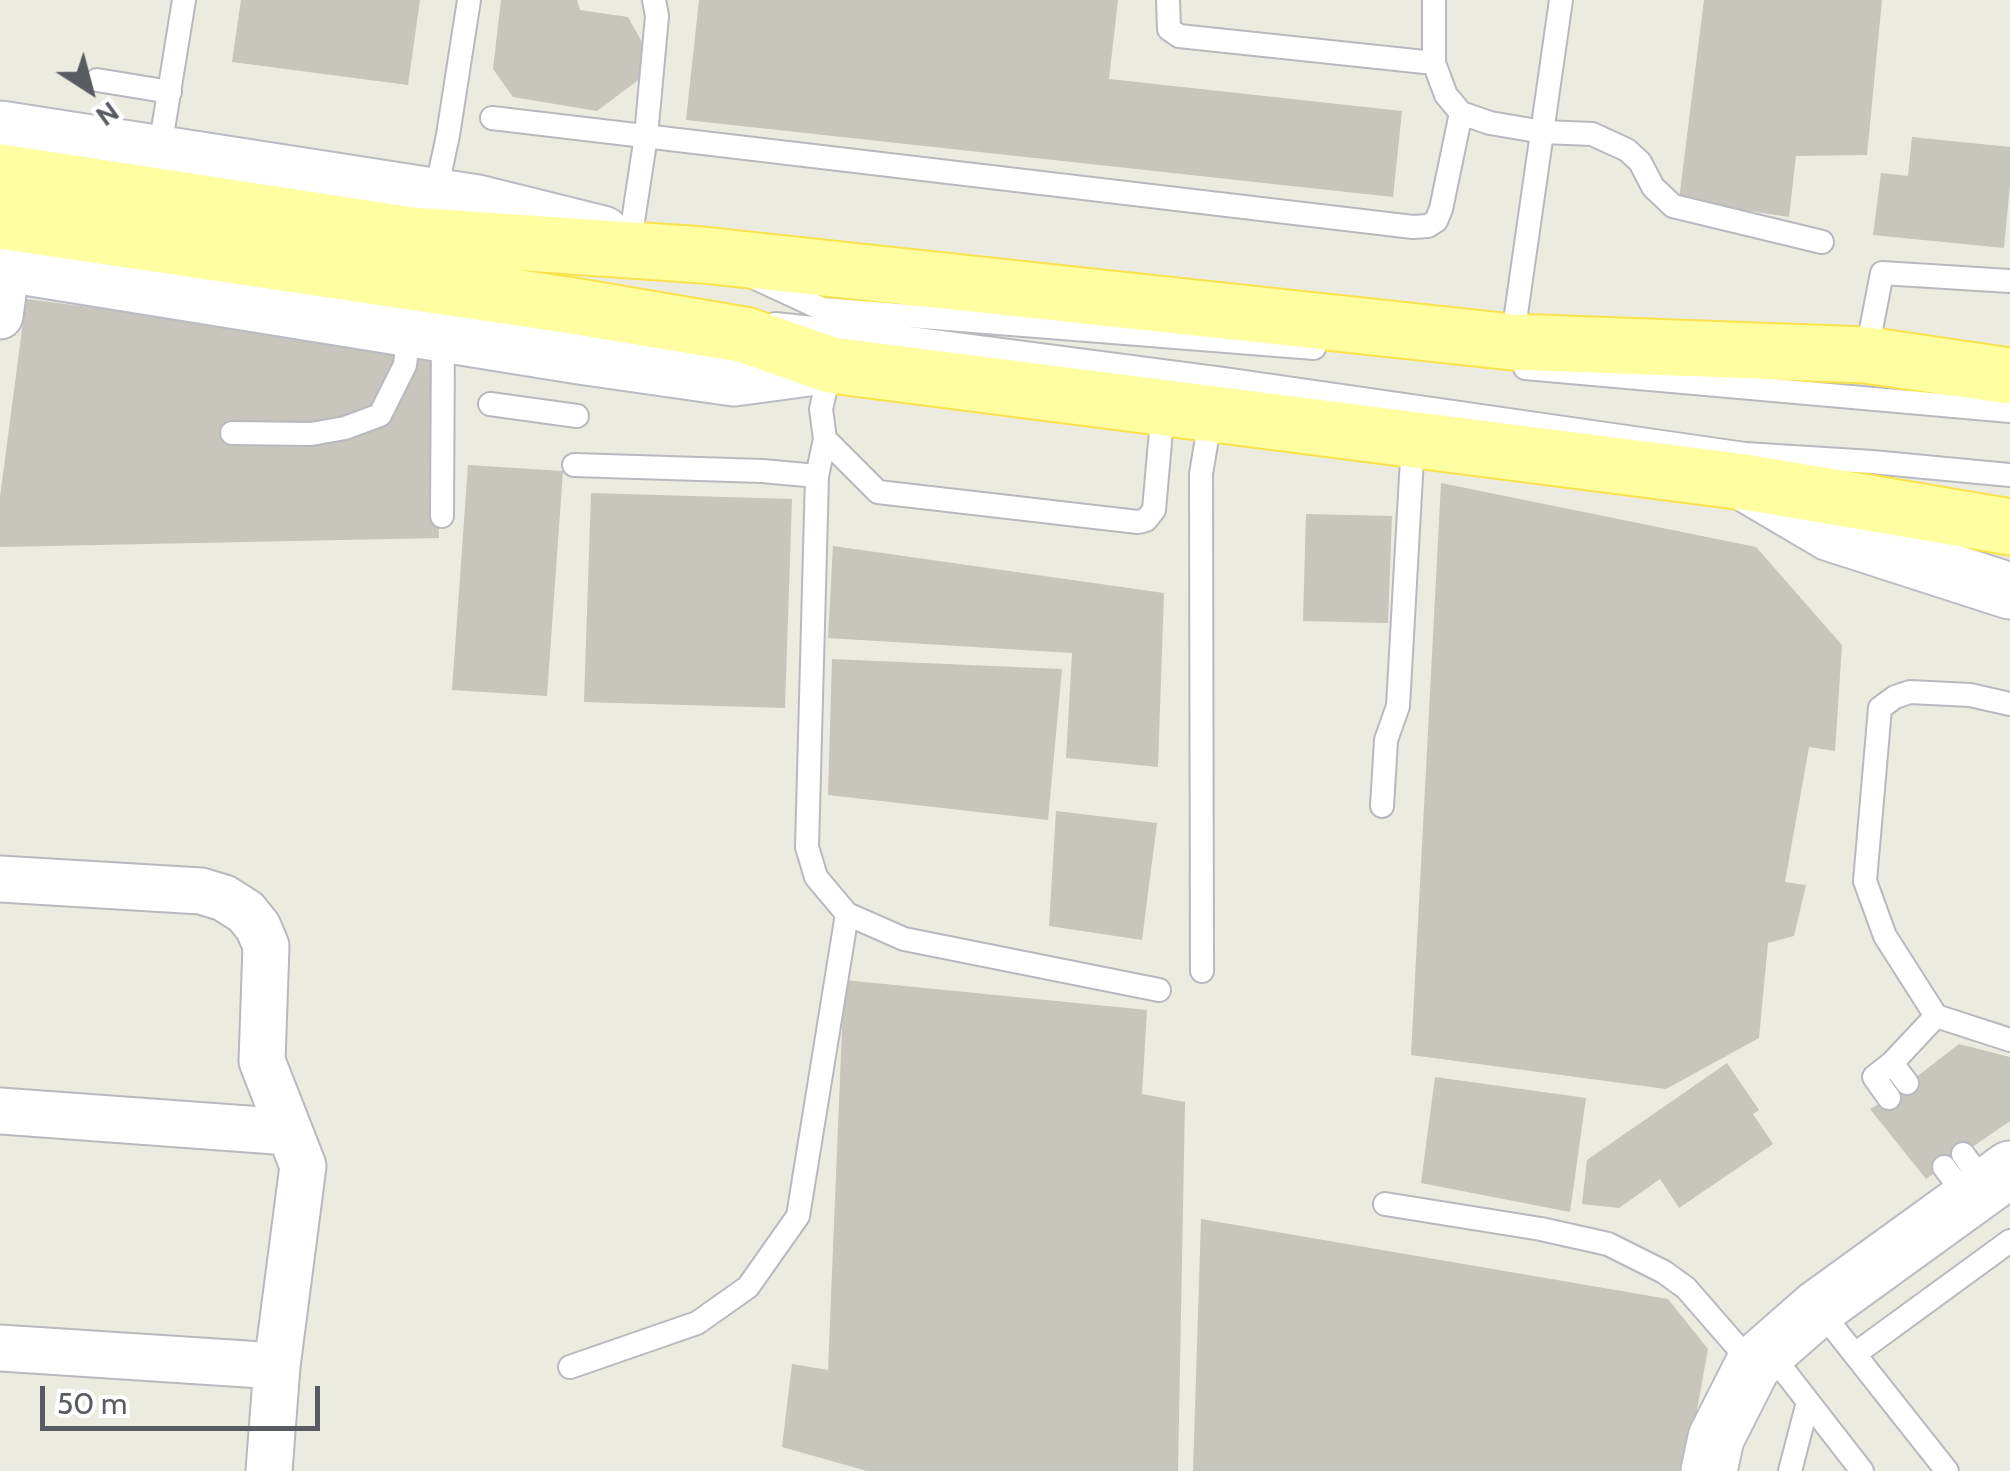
<!DOCTYPE html>
<style>
body{margin:0}
#map{position:relative;width:2010px;height:1471px;overflow:hidden;background:#ecebdf;font-family:Cabin,sans-serif}
canvas{display:block}
.north{position:absolute;left:40px;top:40px;width:100px;height:100px;-webkit-text-stroke:8px #fff;paint-order:stroke;rotate:144deg;font-size:28px;font-weight:700;line-height:40px;text-align:center;color:#585b61}
.north::after{content:'';display:block;margin:auto;width:35px;height:45px;background:#585b61;clip-path:polygon(50% 0,100% 100%,50% 72%,0 100%)}
.scale{position:absolute;left:40px;top:1386px;width:280px;height:45px;box-sizing:border-box;border:5px solid #585b61;border-top:0;padding-left:12px;font-size:30px;line-height:35px;white-space:nowrap;color:#585b61;-webkit-text-stroke:8px #fff;paint-order:stroke}
</style>
<div id="map">
<canvas width="2010" height="1471"></canvas>
<div class="north">N</div>
<div class="scale">50 m</div>
</div>
<script>
const c = document.querySelector('canvas').getContext('2d');
c.lineJoin = 'round';
function paint(path, color) { c.fillStyle = color; c.fill(path, 'evenodd'); }
const poly = rows => new Path2D(rows.map(r => 'M' + r).join(''));
function strokePath(path, color, width, dash) { c.strokeStyle = color; c.lineWidth = width; c.lineCap = dash ? 'butt' : 'round'; c.setLineDash(dash || []); c.stroke(path); }
paint(poly([
 [241,0,420,0,408,85,232,62],
 [501,0,577,0,580,10,628,17,647,51,641,78,597,111,513,97,493,69],
 [699,0,1118,0,1109,79,1402,111,1393,197,686,120],
 [1704,0,1882,0,1867,155,1796,156,1789,217,1679,200],
 [1912,137,2010,147,2010,184,2004,248,1873,235,1881,173,1908,176],
 [26,299,386,345,432,362,439,538,0,547,0,497],
 [468,465,563,471,547,696,452,690],
 [1441,483,1756,547,1842,645,1835,751,1809,747,1785,882,1806,885,1794,936,1768,943,1759,1038,1666,1089,1411,1055],
 [591,493,792,499,785,708,584,702],
 [1306,514,1392,516,1388,623,1303,621],
 [833,546,1164,593,1158,767,1066,758,1072,653,828,638],
 [832,659,1062,669,1048,820,828,795],
 [1056,811,1157,823,1142,940,1049,926],
 [844,980,1147,1010,1142,1094,1185,1102,1178,1471,867,1471,782,1447,792,1364,828,1370],
 [1959,1044,2010,1057,2010,1121,1926,1179,1870,1109,1889,1098],
 [1727,1063,1759,1110,1753,1114,1773,1144,1679,1208,1660,1179,1619,1208,1582,1204,1587,1160],
 [1435,1077,1586,1098,1570,1212,1421,1183],
 [1201,1219,1668,1299,1708,1349,1686,1471,1193,1471]
]), '#c7c5bc');
const lane = poly([
 [1168,0,1169,29,1179,36,1434,63],
 [1434,0,1434,63,1446,95,1461,113,1490,123,1543,132,1592,134,1627,150,1640,162,1653,187,1673,206,1822,242],
 [97,80,170,92],
 [492,118,1413,227,1428,226,1436,221,1441,209,1461,113],
 [159,154,184,0],
 [435,196,448,135,469,0],
 [630,241,646,136,657,16,654,0],
 [755,278,822,309,1314,348],
 [775,324,917,339,1223,379,1745,454,1872,462,2010,475],
 [1512,342,1561,0],
 [1866,355,1882,273,2010,281],
 [831,365,821,409,825,439,878,492,1138,522,1146,520,1154,510,1163,408],
 [1525,368,2010,411],
 [490,404,577,416],
 [232,433,311,434,345,428,380,415,405,365,409,328],
 [825,439,817,476,807,847,816,877,847,914,904,939,1159,990],
 [574,465,762,471,817,476],
 [442,516,443,334],
 [1382,806,1386,740,1398,706,1413,441],
 [1202,971,1201,474,1211,414],
 [1936,1016,1885,936,1865,881,1880,708,1895,697,1910,692,1970,695,2010,704],
 [1892,1063,1907,1083],
 [1889,1098,1874,1077,1892,1063,1936,1016,2010,1040],
 [1963,1154,1986,1186],
 [1944,1167,1968,1198],
 [1385,1204,1541,1229,1608,1244,1664,1272,1686,1288,1753,1365],
 [1818,1308,1947,1471],
 [1768,1350,1862,1471],
 [1855,1354,2010,1241],
 [570,1367,697,1323,748,1287,798,1216,847,914],
 [1790,1471,1808,1402]
]);
const street = poly([
 [0,316,7,264],
 [0,879,201,891,224,898,246,912,258,927,266,946,262,1061,303,1166,277,1366,269,1471],
 [0,1111,289,1132],
 [0,1348,277,1366]
]);
const secondary = poly([
 [0,129,477,203,602,234],
 [0,263,580,356,734,378,831,365],
 [1747,484,1830,533,2010,591],
 [1709,1471,1716,1438,1753,1365,1818,1308,2010,1169]
]);
const primary = poly([
 [0,172,411,235,703,255,1512,342,1866,355,2010,376],
 [0,221,573,306,745,335,831,365,1745,482,2010,527]
]);
strokePath(lane, '#b7b9bf', 26);
strokePath(street, '#b7b9bf', 49);
strokePath(secondary, '#babcc4', 59);
strokePath(primary, '#f9e24b', 59);
strokePath(lane, '#fff', 22);
strokePath(street, '#fff', 45);
strokePath(secondary, '#fff', 55);
strokePath(primary, '#fffea1', 55);
</script>
